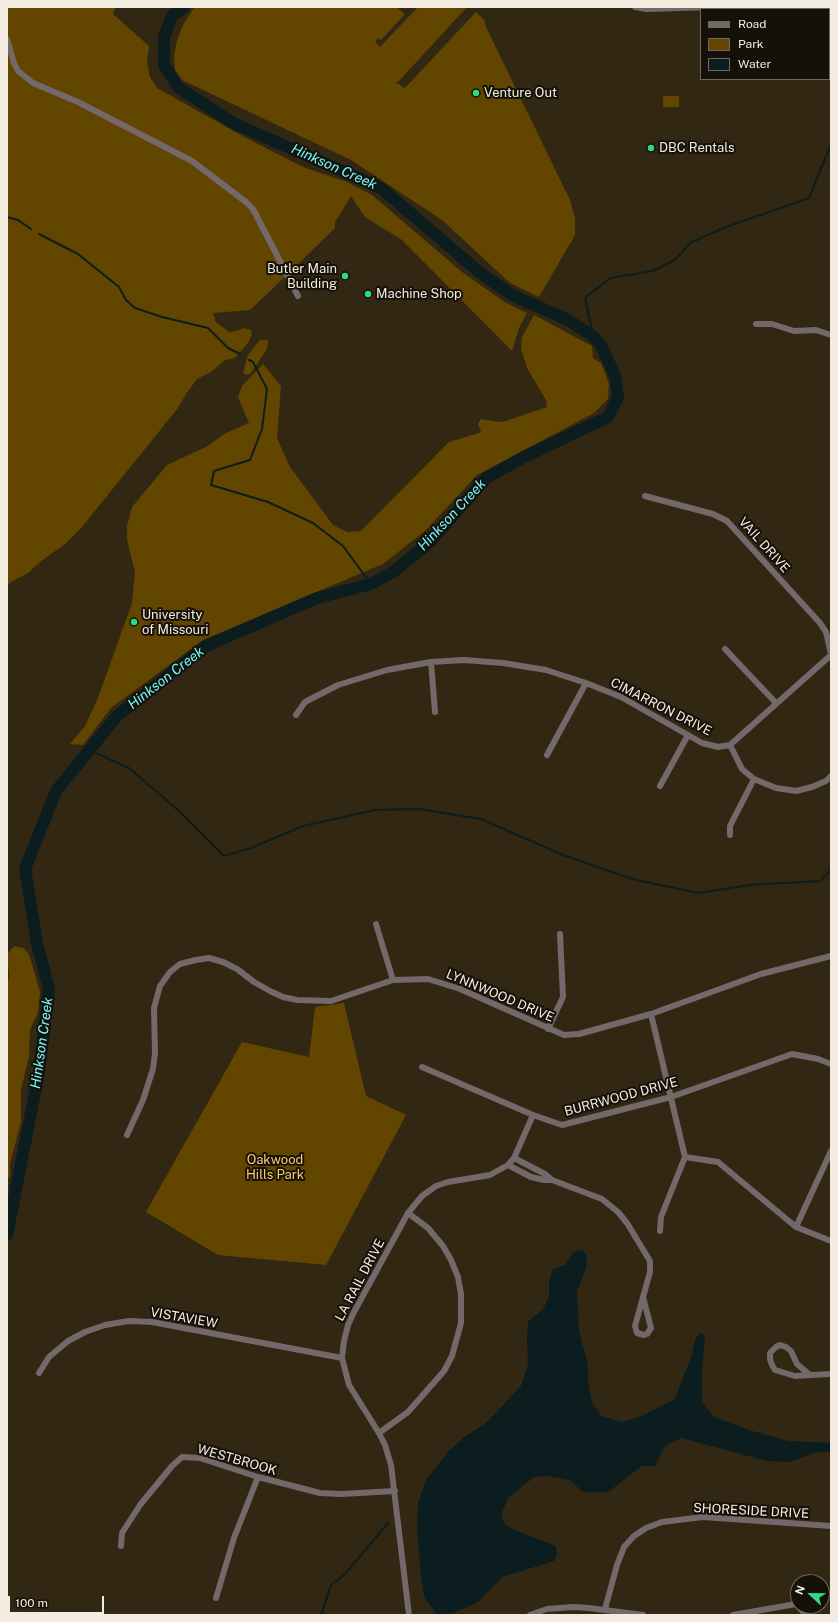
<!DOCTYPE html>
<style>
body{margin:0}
#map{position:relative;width:838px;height:1622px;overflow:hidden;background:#312713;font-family:"Public Sans",sans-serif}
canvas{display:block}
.frame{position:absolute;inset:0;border:8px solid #f3ece0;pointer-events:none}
.legend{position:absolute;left:700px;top:8px;width:130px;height:72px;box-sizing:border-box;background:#151008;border:1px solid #6e685e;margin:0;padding:5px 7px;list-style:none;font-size:12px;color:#f3ece0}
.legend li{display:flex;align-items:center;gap:8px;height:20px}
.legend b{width:20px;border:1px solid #6e685e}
.north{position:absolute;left:790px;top:1574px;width:40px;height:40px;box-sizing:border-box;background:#151008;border:1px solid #6e685e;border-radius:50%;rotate:292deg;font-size:11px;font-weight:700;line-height:16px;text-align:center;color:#f3ece0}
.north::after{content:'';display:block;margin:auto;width:14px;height:18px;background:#2fd883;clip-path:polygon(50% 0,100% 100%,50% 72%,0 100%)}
.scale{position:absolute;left:8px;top:1596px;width:96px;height:18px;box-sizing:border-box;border:2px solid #f3ece0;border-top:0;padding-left:5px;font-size:12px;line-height:14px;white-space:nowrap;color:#f3ece0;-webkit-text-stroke:3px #151008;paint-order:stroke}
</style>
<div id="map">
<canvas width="838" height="1622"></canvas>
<div class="frame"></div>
<ul class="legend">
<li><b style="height:5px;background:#74686a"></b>Road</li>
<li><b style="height:11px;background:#624600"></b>Park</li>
<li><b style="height:11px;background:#0b1d1e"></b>Water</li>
</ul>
<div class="north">N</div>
<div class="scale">100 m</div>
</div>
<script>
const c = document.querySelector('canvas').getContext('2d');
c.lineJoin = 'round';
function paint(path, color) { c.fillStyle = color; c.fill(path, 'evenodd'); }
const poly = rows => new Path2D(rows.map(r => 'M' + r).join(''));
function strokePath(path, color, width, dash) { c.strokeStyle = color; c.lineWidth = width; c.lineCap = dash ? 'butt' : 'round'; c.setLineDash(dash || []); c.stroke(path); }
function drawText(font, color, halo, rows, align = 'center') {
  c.font = font + ' "Public Sans",sans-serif'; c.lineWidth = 4; c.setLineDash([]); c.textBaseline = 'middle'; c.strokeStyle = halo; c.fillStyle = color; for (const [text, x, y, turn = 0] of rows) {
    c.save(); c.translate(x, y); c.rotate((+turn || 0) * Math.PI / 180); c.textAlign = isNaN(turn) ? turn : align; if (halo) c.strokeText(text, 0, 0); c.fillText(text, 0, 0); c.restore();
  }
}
paint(poly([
 [7,7,116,7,113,14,149,46,147,62,150,77,157,88,248,139,303,167,347,182,372,195,462,272,506,303,527,313,519,328,512,351,402,240,365,217,351,196,335,222,335,228,292,270,289,269,288,274,250,310,213,313,216,322,229,332,236,331,244,328,251,330,252,335,248,343,235,358,225,360,211,372,197,379,186,394,178,408,82,527,65,544,40,562,28,573,11,582,7,586],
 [196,7,385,7,388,8,396,7,405,14,381,40,378,38,375,42,380,47,418,7,467,7,398,82,395,82,405,88,476,12,484,20,486,27,570,200,575,218,575,235,539,297,510,283,442,220,351,160,182,80,175,70,174,55,177,40,183,25,193,9],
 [663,96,679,96,679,107,663,107],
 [534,315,592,346,593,358,601,363,609,384,608,399,594,413,477,475,426,530,383,564,203,640,111,708,83,745,70,744,85,726,98,698,132,603,135,572,127,540,127,526,132,507,167,465,208,446,224,434,249,423,238,397,242,386,263,364,281,386,277,438,290,467,333,525,347,532,361,531,449,442,479,433,481,431,478,424,481,419,498,422,506,421,547,407,546,400,527,368,521,349,522,337],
 [260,340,268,340,267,349,250,374,246,375,243,373,248,355],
 [15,946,23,948,29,954,40,992,38,1012,30,1030,29,1056,21,1090,21,1122,10,1164,10,1176,7,1181,7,991,9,974,7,956,10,950],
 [344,1003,366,1096,406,1115,326,1265,218,1255,146,1212,242,1042,309,1057,315,1007]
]), '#624600');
paint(poly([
 [582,1250,587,1255,586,1268,577,1292,579,1331,588,1365,588,1380,592,1402,601,1416,622,1422,642,1416,675,1399,691,1357,695,1340,700,1333,705,1335,702,1375,702,1401,714,1417,749,1430,788,1441,831,1443,831,1451,814,1453,790,1462,767,1461,681,1438,665,1446,655,1466,642,1466,608,1492,583,1492,570,1480,547,1476,534,1477,508,1498,501,1515,505,1525,514,1530,556,1546,557,1554,554,1561,502,1577,478,1602,454,1613,442,1615,436,1613,424,1597,421,1577,417,1530,418,1503,426,1480,448,1452,463,1438,486,1423,521,1386,528,1364,527,1335,528,1322,544,1308,549,1295,549,1281,553,1269,565,1265,573,1252]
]), '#0b1d1e');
strokePath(poly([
 [7,217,18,220,31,229],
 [39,234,78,254,119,287,126,300,135,308,162,317,208,328,228,348,240,354],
 [593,336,585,298,610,278,653,271,675,260,690,243,726,227,809,198,831,144],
 [249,360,253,362,267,389,262,429,250,460,214,471,211,485,268,502,313,523,343,546,371,584],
 [89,750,129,768,180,812,224,856,251,848,303,826,375,810,419,809,481,819,563,855,632,879,698,893,750,885,820,881,831,870],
 [7,1202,12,1206],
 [321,1615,331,1585,345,1574,388,1523]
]), '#0b1d1e', 2);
strokePath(poly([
 [7,1235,39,1072,49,989,37,943,25,869,56,791,117,716,206,646,317,598,371,584,393,572,431,541,486,478,524,457,608,417,618,397,615,376,602,347,593,336,568,320,512,295,479,272,381,188,235,124,179,88,164,65,164,37,172,16,184,7]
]), '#0b1d1e', 12);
strokePath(poly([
 [635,7,647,9,712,7],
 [7,39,14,63,18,71,33,83,78,102,192,161,246,202,253,209,298,296],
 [756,324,772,324,794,331,816,330,831,335],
 [645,496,713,514,727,521,820,623,826,632,831,654],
 [725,649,776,703],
 [431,662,435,712],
 [296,715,305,702,338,685,387,670,431,662,464,660,503,663,546,670,586,683,621,697,702,743,718,747,730,745,831,655],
 [730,745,742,769,754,779,776,788,796,791,812,787,826,781,831,776],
 [547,755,586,683],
 [660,786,688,735],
 [730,835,730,826,754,779],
 [376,924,393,980],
 [651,1014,685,1157,661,1217,660,1231],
 [548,1029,563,997,560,934],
 [422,1067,533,1115,562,1125,671,1097,792,1054,818,1059,831,1064],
 [127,1135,143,1100,153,1069,155,1053,154,1008,160,986,170,972,180,964,196,960,209,958,223,962,237,969,254,982,270,991,283,997,297,1000,331,1001,393,980,428,979,460,989,564,1035,579,1034,651,1014,761,974,831,956],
 [685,1157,718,1162,796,1227,831,1241],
 [514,1158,545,1174,552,1180,602,1199,618,1212,627,1223,650,1261,650,1272,635,1326,637,1333,644,1335,647,1334,651,1328,643,1297],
 [508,1165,531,1177,544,1180,552,1180],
 [796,1227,831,1151],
 [39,1373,49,1357,68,1341,85,1332,105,1325,129,1321,152,1322,342,1358],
 [810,1375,797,1364,791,1351,786,1347,780,1345,776,1347,770,1353,770,1359,772,1365,775,1370,795,1376,810,1375,831,1374],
 [379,1433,408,1412,444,1371,452,1356,461,1323,461,1294,458,1277,451,1260,443,1246,428,1228,408,1213],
 [121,1546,122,1533,140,1505,172,1466,182,1457,200,1458,258,1477,320,1493,342,1494,395,1491],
 [216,1598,234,1538,258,1477],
 [605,1609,617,1565,624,1547,634,1536,646,1528,662,1522,703,1517,831,1526],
 [409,1615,391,1465,385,1445,379,1433,349,1385,342,1358,344,1341,348,1325,354,1312,408,1213,422,1196,436,1186,448,1182,490,1175,508,1165,514,1158,533,1115],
 [530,1615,547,1609,573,1607,589,1608,643,1615],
 [733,1615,796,1604,806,1615]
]), '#74686a', 6);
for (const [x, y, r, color] of [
 [476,93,4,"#2fd883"],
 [651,148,4,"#2fd883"],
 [345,276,4,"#2fd883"],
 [368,294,4,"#2fd883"],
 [134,622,4,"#2fd883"]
]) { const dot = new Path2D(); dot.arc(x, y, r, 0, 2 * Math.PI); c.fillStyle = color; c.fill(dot); strokePath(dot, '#151008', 1.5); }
drawText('13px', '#f3ece0', '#151008', [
 ["Venture Out",484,93],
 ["DBC Rentals",659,148],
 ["Butler Main",337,269,"right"],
 ["Building",337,284,"right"],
 ["Machine Shop",376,294],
 ["University",142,615],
 ["of Missouri",142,630]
], 'left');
drawText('13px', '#f3ece0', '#151008', [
 ["VAIL DRIVE",764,545,48],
 ["CIMARRON DRIVE",661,707,27],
 ["LYNNWOOD DRIVE",500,996,23],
 ["BURRWOOD DRIVE",621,1097,-15],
 ["LA RAIL DRIVE",360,1280,-62],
 ["VISTAVIEW",184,1318,10],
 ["WESTBROOK",237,1460,16],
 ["SHORESIDE DRIVE",751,1511,3]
]);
drawText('13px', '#fbce74', '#151008', [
 ["Oakwood",275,1160],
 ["Hills Park",275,1175]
]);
drawText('italic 14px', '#70fafd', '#151008', [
 ["Hinkson Creek",334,167,24],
 ["Hinkson Creek",452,515,-47],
 ["Hinkson Creek",166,678,-38],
 ["Hinkson Creek",42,1043,-82]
]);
</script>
